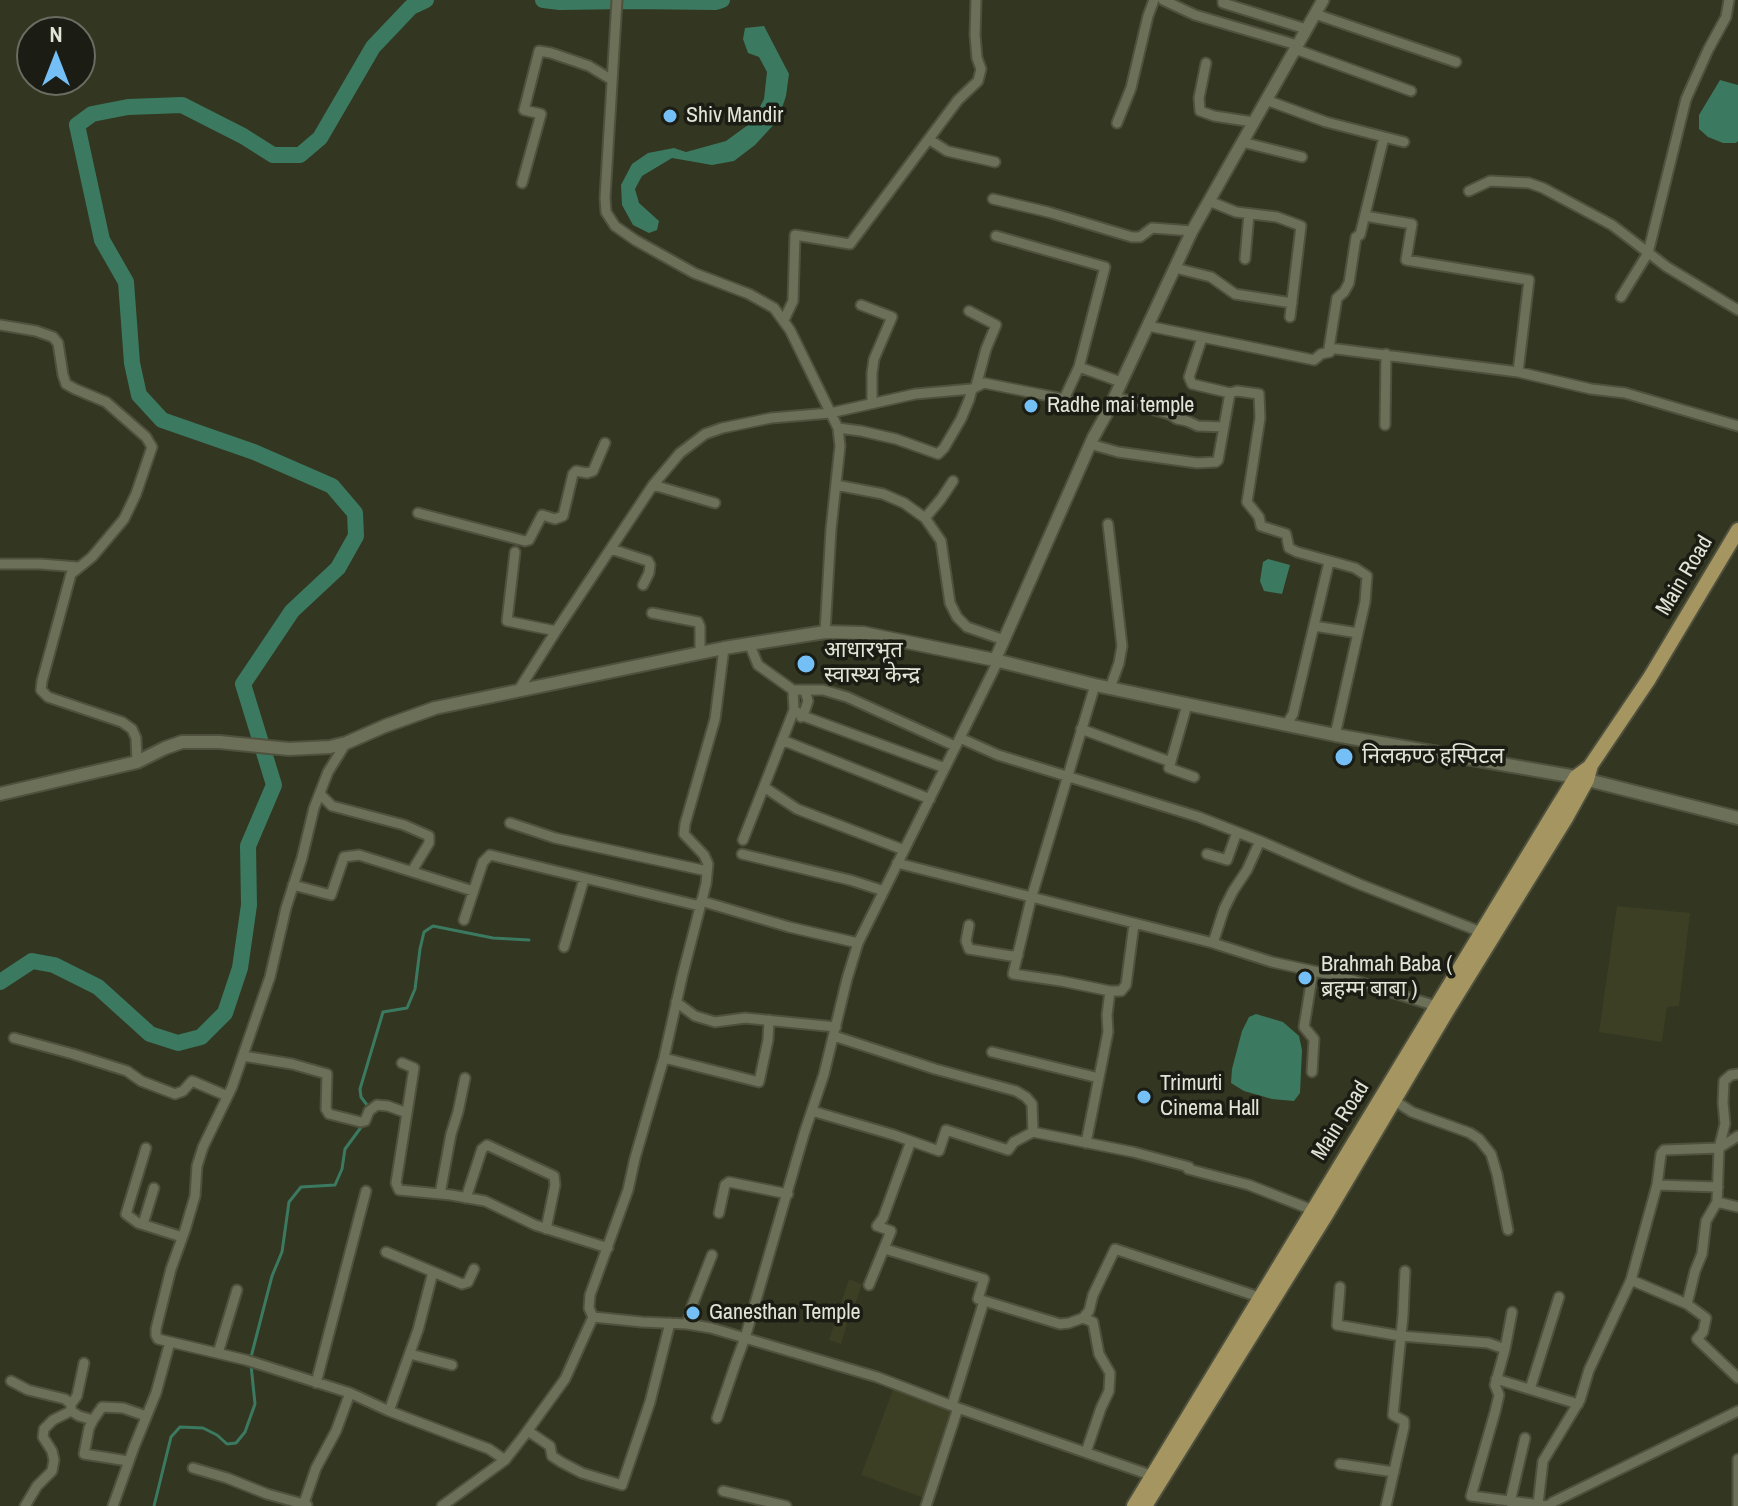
<!DOCTYPE html>
<meta charset="utf-8">
<style>
body{margin:0}
#map{position:relative;width:1738px;height:1506px;overflow:hidden;background:#333620;font-family:"Archivo Narrow",sans-serif}
canvas{display:block}
.north{position:absolute;left:16px;top:16px;width:80px;height:80px;box-sizing:border-box;background:#1b1c13;border:2px solid #6b6c61;border-radius:50%;rotate:0deg;font-size:22px;font-weight:700;line-height:32px;text-align:center;color:#e2e4d7}
.north::after{content:'';display:block;margin:auto;width:28px;height:36px;background:#74c0f6;clip-path:polygon(50% 0,100% 100%,50% 72%,0 100%)}
</style>
<div id="map">
<canvas width="1738" height="1506"></canvas>
<div class="north">N</div>
</div>
<script>
const c = document.querySelector('canvas').getContext('2d');
c.lineJoin = 'round';
function paint(path, color) { c.fillStyle = color; c.fill(path, 'evenodd'); }
const poly = rows => new Path2D(rows.map(r => 'M' + r).join(''));
function strokePath(path, color, width, dash) { c.strokeStyle = color; c.lineWidth = width; c.lineCap = dash ? 'butt' : 'round'; c.setLineDash(dash || []); c.stroke(path); }
function drawText(font, color, halo, rows, align = 'center') {
  c.font = font + ' "Archivo Narrow","Noto Sans Devanagari",sans-serif'; c.lineWidth = 7; c.setLineDash([]); c.textBaseline = 'middle'; c.strokeStyle = halo; c.fillStyle = color; for (const [text, x, y, turn = 0] of rows) {
    c.save(); c.translate(x, y); c.rotate((+turn || 0) * Math.PI / 180); c.textAlign = isNaN(turn) ? turn : align; if (halo) c.strokeText(text, 0, 0); c.fillText(text, 0, 0); c.restore();
  }
}
paint(poly([
 [1617,906,1690,913,1679,1006,1667,1007,1662,1042,1599,1032],
 [849,1279,862,1284,854,1308,860,1310,856,1320,849,1318,841,1344,829,1340],
 [894,1387,957,1411,929,1500,861,1475]
]), '#3c3f23');
paint(poly([
 [764,26,789,74,786,96,778,120,755,145,734,161,712,165,672,158,642,176,635,189,639,203,659,221,657,230,649,233,633,225,622,205,621,185,632,164,648,153,674,148,686,152,726,141,752,122,764,99,767,72,759,57,748,53,743,39,745,28],
 [1720,80,1738,85,1738,141,1736,143,1723,143,1708,137,1699,129,1699,115],
 [1268,559,1290,565,1282,594,1264,591,1260,581,1263,562],
 [1256,1014,1283,1022,1299,1036,1302,1050,1300,1093,1294,1101,1272,1099,1244,1091,1231,1083,1232,1069,1242,1031,1249,1017]
]), '#3b7a60');
strokePath(poly([
 [370,1109,361,1097,360,1089,383,1012,407,1008,415,989,420,949,424,932,433,926,493,938,529,940],
 [251,1357,272,1276,282,1252,289,1202,301,1187,335,1185,342,1169,345,1149,362,1126],
 [154,1506,171,1437,180,1427,203,1428,217,1435,227,1444,236,1443,245,1432,255,1404,251,1365]
]), '#3b7a60', 3);
strokePath(poly([
 [543,0,560,2,630,1,716,2,722,0],
 [0,982,32,961,54,965,98,987,150,1034,178,1043,201,1037,225,1013,240,968,249,905,248,846,274,785,243,684,292,611,338,568,356,536,355,513,332,486,254,452,162,420,139,395,132,363,126,282,102,240,77,125,92,114,128,107,182,105,243,136,273,155,300,155,320,138,373,47,411,7,426,0]
]), '#3b7a60', 16);
const minor = poly([
 [617,0,605,198,606,212,615,226,635,240,694,273,749,294,774,308,790,330,838,428,840,446,831,529,825,632],
 [1163,0,1195,15,1297,45],
 [1223,0,1223,3,1306,29],
 [1315,14,1456,62],
 [1295,49,1411,91],
 [1206,63,1199,98,1200,111,1214,116,1253,122],
 [1266,100,1326,122,1404,142],
 [1117,123,1131,88,1148,16,1154,0],
 [930,140,947,151,995,162],
 [1242,142,1302,157],
 [522,183,541,114,524,110,539,51,551,53,589,66,612,80],
 [1469,191,1490,181,1529,183,1543,188,1612,225,1667,267,1738,310],
 [993,199,1048,212,1132,237,1140,237,1152,228,1192,231],
 [1209,201,1236,212,1277,217,1301,226,1290,317],
 [1365,216,1412,224,1406,260,1529,280,1518,372],
 [996,236,1105,267,1079,367,1064,399],
 [1245,259,1249,214],
 [1175,268,1211,277,1235,294,1292,303],
 [1621,297,1648,253,1686,99,1708,50,1726,17,1729,0],
 [861,305,892,317,874,359,872,373,872,403],
 [969,311,996,325,986,349,976,386],
 [784,320,793,301,795,235,850,244,958,100,978,81,981,69,977,58,975,35,976,0],
 [0,325,36,331,53,337,58,343,63,375,66,384,75,389,106,402,146,437,152,447,136,494,124,519,92,557,71,574,42,681,41,690,48,697,122,722,132,729,136,738,137,762],
 [1148,326,1314,360,1321,354,1330,352,1329,348,1518,372,1591,389,1625,393,1738,426],
 [1329,348,1337,298,1344,292,1349,283,1356,237,1360,235,1384,137],
 [1079,367,1121,382],
 [1230,393,1237,391,1259,394,1260,418,1247,502,1259,517,1261,526,1286,534,1289,548,1297,552,1355,568,1367,576,1365,602,1335,735],
 [1114,397,1147,405,1147,408,1169,414,1177,419,1187,421,1198,426,1224,427],
 [1385,425,1386,354],
 [838,428,861,431,896,439,938,454,944,448,961,419,969,400,972,389],
 [1090,444,1118,452,1197,463,1216,462,1218,460,1230,393,1192,384,1189,377,1202,338],
 [653,485,715,503],
 [836,485,883,494,904,503,925,518,941,541,950,603,957,617,967,627,1004,640],
 [418,513,525,541,529,540,542,515,555,519,563,516,573,474,576,471,587,473,593,471,605,443],
 [925,518,941,499,953,481],
 [1108,524,1122,646,1119,663,1110,688],
 [611,549,648,561,650,565,649,573,643,585],
 [515,552,507,621,556,631],
 [0,564,40,564,78,567],
 [652,613,698,622,700,627,700,653],
 [1314,626,1358,633],
 [749,643,758,665,793,690,823,690,847,697,955,746],
 [1095,685,1031,899,1013,974,1061,981,1110,991,1121,991,1126,985,1134,924],
 [518,691,556,631,653,485,680,453,705,434,722,428,771,418,830,413,915,394,972,389,984,383,1064,399,1108,411],
 [1187,705,1169,768,1194,777],
 [794,710,803,716,945,768],
 [801,717,803,716,808,701,805,691],
 [1286,725,1293,714,1329,562],
 [1081,729,1171,762],
 [960,738,998,755,1199,817,1260,841,1359,884,1486,934],
 [782,740,930,799],
 [346,743,328,772,314,808,302,858,286,908,270,977,232,1087,203,1147,197,1166,195,1196,185,1230,171,1269,156,1329,156,1335,158,1339,246,1360,350,1393,389,1411,489,1449,505,1460],
 [764,787,797,809,904,850],
 [320,794,332,806,404,825,429,836,429,843,412,871],
 [510,823,555,838,707,871],
 [743,840,794,710,793,690],
 [742,854,850,880,884,891],
 [1207,854,1227,860,1237,832],
 [897,863,1213,943,1272,962,1346,978,1436,1006],
 [293,885,331,895,344,857,359,855,473,891],
 [701,901,789,927,858,943],
 [464,920,483,862,490,855,700,906],
 [969,925,966,941,969,949,1011,956,1018,955],
 [1213,943,1224,909,1233,891,1247,870,1260,841],
 [564,947,584,879],
 [676,1002,695,1016,715,1022,745,1018,836,1027],
 [834,1036,935,1069,1016,1091,1026,1097,1032,1104,1033,1132],
 [14,1038,73,1054,127,1071,141,1081,175,1094,183,1091,192,1081,227,1096],
 [992,1052,1099,1078],
 [243,1056,292,1064,327,1074,326,1109,329,1114,361,1122,365,1121,369,1111,377,1105,388,1106,407,1113],
 [664,1058,759,1082,768,1040,769,1020],
 [402,1063,414,1068,396,1183,399,1190,451,1195,485,1201,535,1225,608,1248],
 [1312,1072,1314,1039,1304,1027,1313,971],
 [1392,1099,1412,1112,1470,1133,1479,1139,1491,1154,1497,1174,1508,1230],
 [812,1111,894,1135,939,1151,946,1130,1008,1150,1014,1142,1033,1132,1133,1152,1189,1167,1188,1169,1249,1185,1315,1211],
 [1086,1143,1108,1032,1107,1015,1110,991],
 [146,1148,126,1214,138,1223,182,1237],
 [1657,1185,1718,1187],
 [440,1194,451,1134,458,1112,465,1078],
 [466,1198,482,1149,487,1145,554,1176,555,1185,546,1229],
 [1717,1202,1738,1207],
 [719,1213,725,1185,729,1182,788,1194],
 [143,1224,154,1188],
 [885,1249,984,1279,978,1299,1060,1324,1069,1323,1083,1318,1089,1311,1093,1295,1115,1249,1262,1298],
 [386,1252,462,1284,468,1282,474,1269],
 [1631,1280,1687,1304,1706,1318,1703,1332,1697,1339,1738,1378],
 [869,1285,891,1231,877,1226,883,1218,911,1141],
 [1340,1287,1337,1325,1401,1336,1488,1343,1505,1349,1495,1385,1499,1395,1495,1412,1471,1496,1548,1506],
 [1687,1304,1695,1271,1702,1254,1706,1221,1717,1202,1719,1148,1725,1124,1723,1103,1724,1081,1731,1075,1738,1074],
 [593,1317,642,1322,687,1324,711,1328,877,1377,958,1408,1156,1477],
 [1083,1318,1093,1322,1099,1354,1110,1373,1109,1391,1101,1408,1086,1452],
 [687,1324,692,1306,712,1255],
 [1505,1349,1512,1312],
 [218,1353,237,1290],
 [410,1354,452,1365],
 [1496,1379,1578,1404],
 [11,1381,28,1390,65,1399,71,1404,71,1411,53,1420,44,1429,43,1437,52,1451,54,1460,52,1471,37,1486,25,1506],
 [316,1383,366,1191],
 [1530,1389,1559,1297],
 [71,1404,77,1396,84,1363],
 [952,1405,984,1301],
 [71,1411,79,1416,93,1420,89,1428,84,1454,128,1461],
 [389,1411,418,1330,433,1272],
 [717,1418,736,1362,745,1338,804,1134,824,1074,847,979,858,943,998,661],
 [93,1420,102,1407,123,1408,146,1416],
 [528,1431,550,1446,552,1456,561,1462,582,1473,622,1485,650,1402,670,1323],
 [1340,1464,1394,1472],
 [193,1468,227,1478,267,1494,307,1505],
 [723,1491,786,1506],
 [1510,1502,1525,1438],
 [1538,1504,1543,1461,1580,1400,1589,1370,1631,1280,1657,1185,1661,1154,1664,1150,1719,1148,1738,1136],
 [113,1506,134,1447,156,1393,170,1342],
 [303,1506,316,1468,336,1431,350,1393],
 [442,1506,505,1460,523,1437,565,1379,593,1317,589,1308,590,1295,628,1190,635,1158,664,1058,682,977,706,884,708,864,704,855,684,834,685,824,715,719,724,648],
 [926,1506,958,1408],
 [1386,1506,1404,1427,1404,1421,1393,1415,1403,1315,1405,1271],
 [1548,1506,1553,1502,1738,1411],
 [1738,1506,1738,1459]
]);
const tertiary = poly([
 [995,660,1093,438,1108,411,1192,231,1323,0]
]);
const secondary = poly([
 [0,794,137,762,165,748,182,742,219,742,289,749,330,747,346,743,385,726,435,708,724,648,825,632,863,633,995,660,1095,685,1335,735,1576,777,1738,818]
]);
const primary = poly([
 [1134,1506,1555,811,1576,777,1591,766],
 [1145,1506,1326,1215,1447,1011,1566,818,1587,780,1591,765,1649,679,1738,530]
]);
strokePath(minor, '#4f513e', 13);
strokePath(tertiary, '#4f513e', 15);
strokePath(secondary, '#4f513e', 16);
strokePath(primary, '#4f513e', 18);
strokePath(minor, '#6d7058', 9);
strokePath(tertiary, '#6d7058', 11);
strokePath(secondary, '#6d7058', 12);
strokePath(primary, '#a59560', 14);
for (const [x, y, r, color] of [
 [670,116,8,"#74c0f6"],
 [1031,406,8,"#74c0f6"],
 [806,664,10,"#74c0f6"],
 [1344,757,10,"#74c0f6"],
 [1305,978,8,"#74c0f6"],
 [1144,1097,8,"#74c0f6"],
 [693,1313,8,"#74c0f6"]
]) { const dot = new Path2D(); dot.arc(x, y, r, 0, 2 * Math.PI); c.fillStyle = color; c.fill(dot); strokePath(dot, '#1b1c13', 3); }
drawText('22px', '#e2e4d7', '#1b1c13', [
 ["Shiv Mandir",686,116],
 ["Radhe mai temple",1047,406],
 ["आधारभूत",824,651],
 ["स्वास्थ्य केन्द्र",824,676],
 ["निलकण्ठ हस्पिटल",1362,757],
 ["Brahmah Baba (",1321,965],
 ["ब्रहम्म बाबा )",1321,990],
 ["Trimurti",1160,1084],
 ["Cinema Hall",1160,1109],
 ["Ganesthan Temple",709,1313]
], 'left');
drawText('22px', '#e2e4d7', '#1b1c13', [
 ["Main Road",1685,576,-59],
 ["Main Road",1341,1121,-58]
]);
</script>
